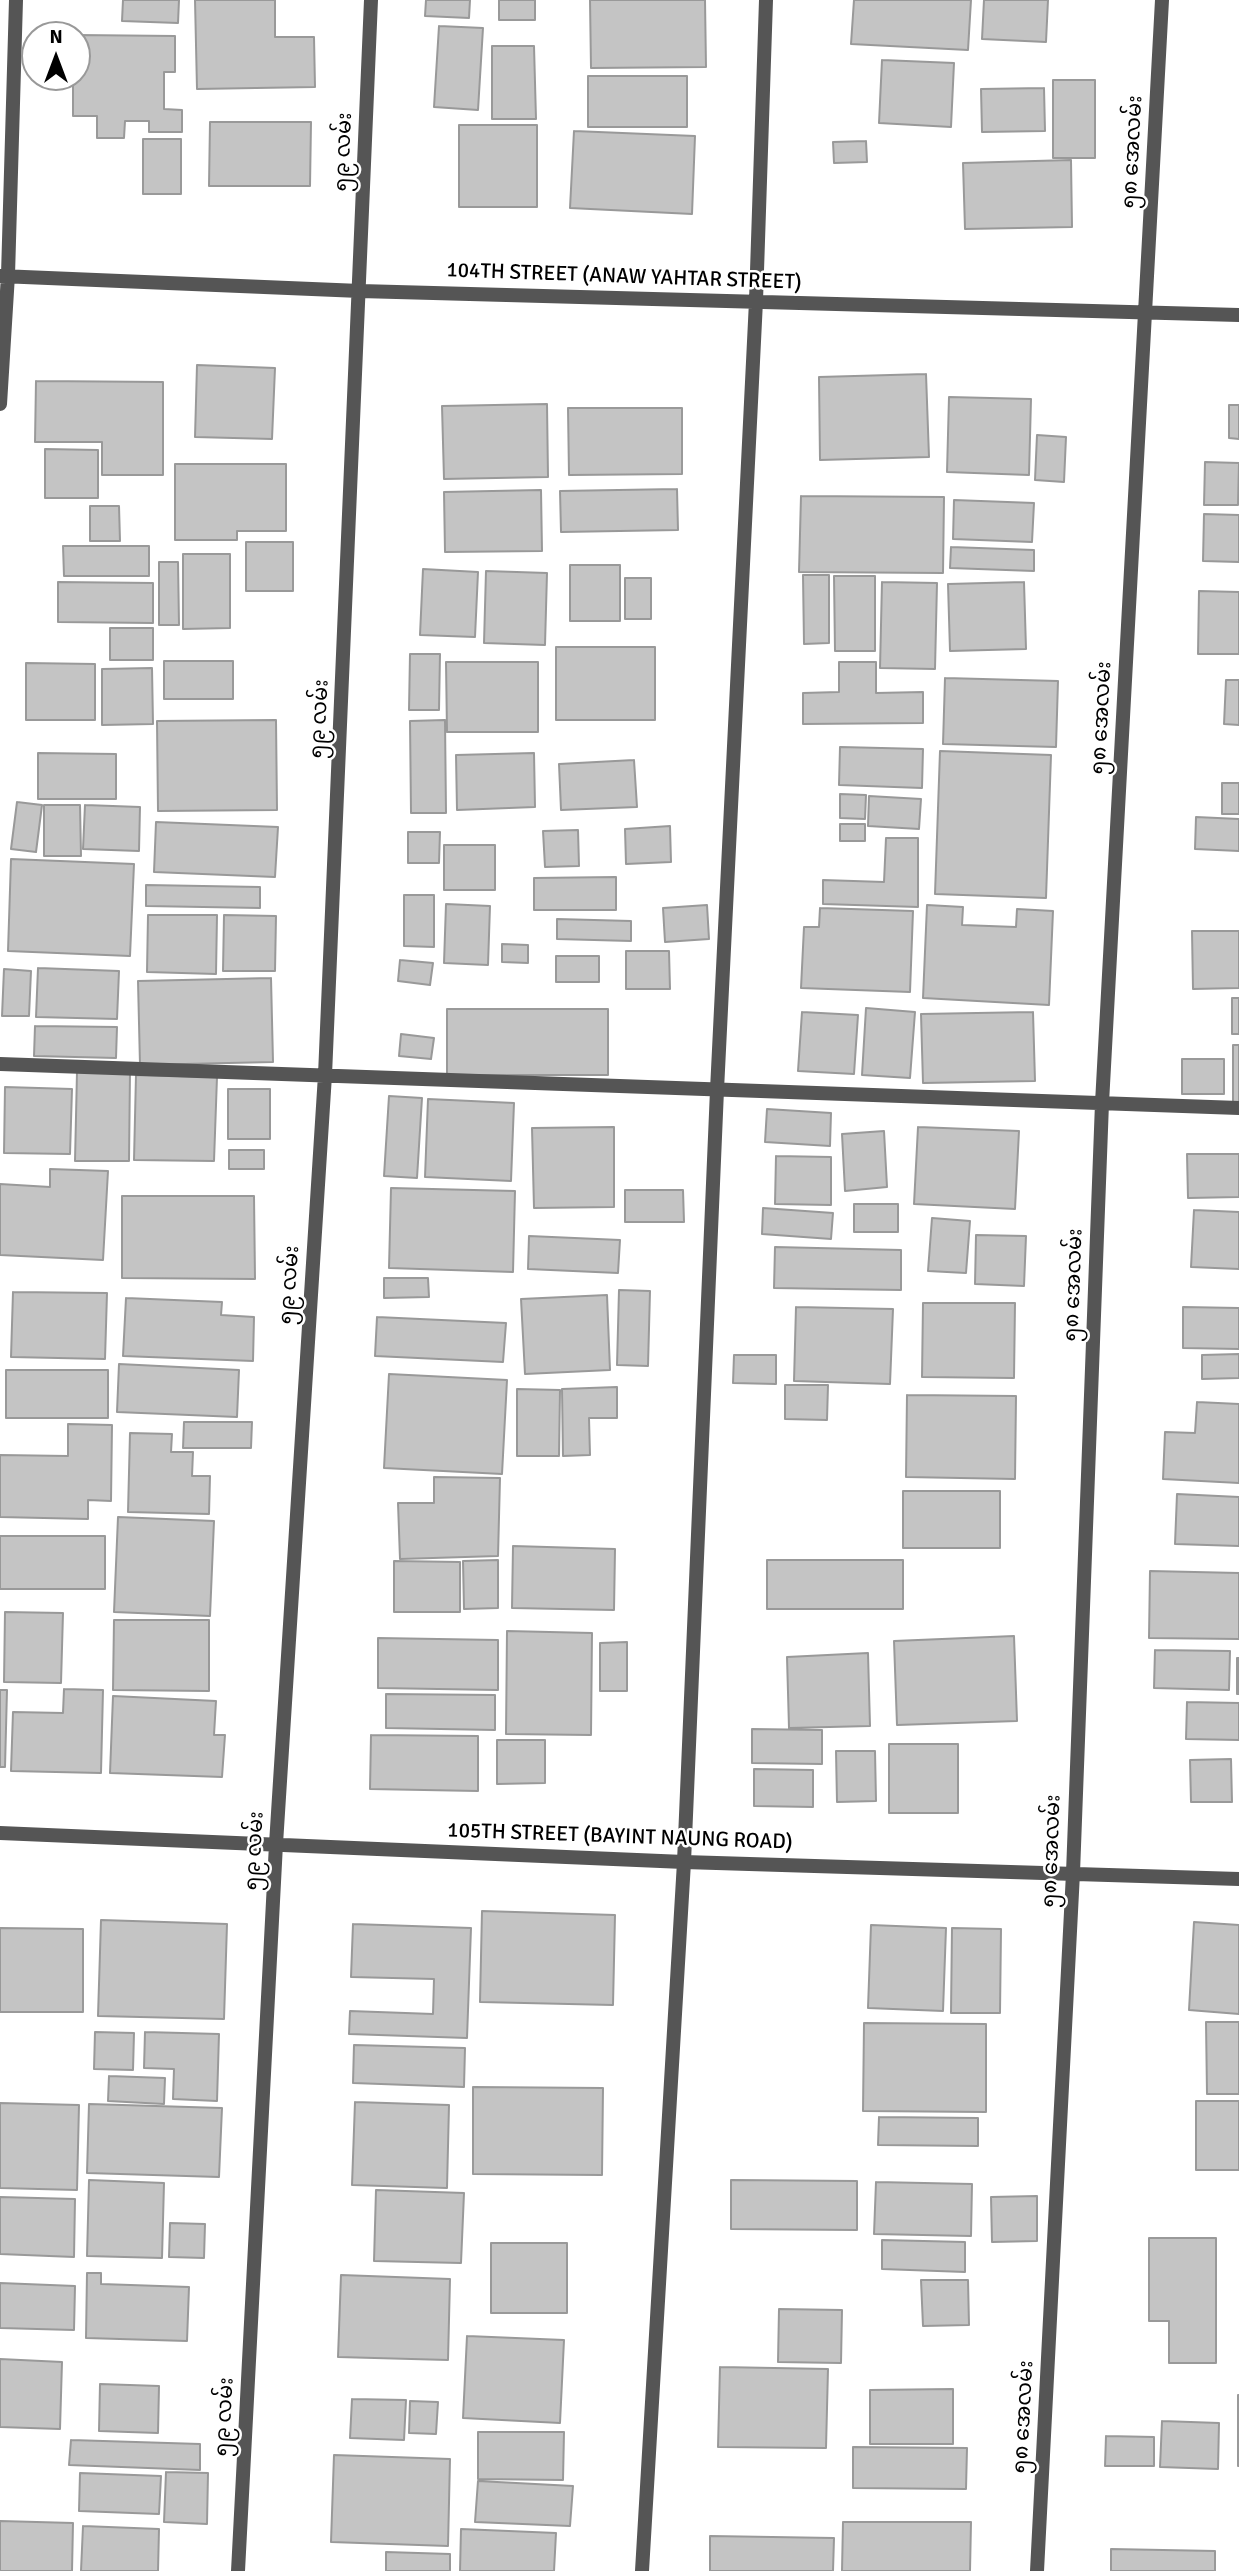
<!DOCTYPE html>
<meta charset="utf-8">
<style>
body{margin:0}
#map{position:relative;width:1239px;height:2571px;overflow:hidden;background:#fff;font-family:Signika,sans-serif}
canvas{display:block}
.north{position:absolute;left:21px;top:21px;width:70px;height:70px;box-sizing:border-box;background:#fff;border:2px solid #999;border-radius:50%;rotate:0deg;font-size:19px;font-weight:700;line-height:28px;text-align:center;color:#000}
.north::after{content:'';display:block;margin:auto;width:24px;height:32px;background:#000;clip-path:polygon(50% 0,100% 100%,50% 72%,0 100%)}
</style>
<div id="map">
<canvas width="1239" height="2571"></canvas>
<div class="north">N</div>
</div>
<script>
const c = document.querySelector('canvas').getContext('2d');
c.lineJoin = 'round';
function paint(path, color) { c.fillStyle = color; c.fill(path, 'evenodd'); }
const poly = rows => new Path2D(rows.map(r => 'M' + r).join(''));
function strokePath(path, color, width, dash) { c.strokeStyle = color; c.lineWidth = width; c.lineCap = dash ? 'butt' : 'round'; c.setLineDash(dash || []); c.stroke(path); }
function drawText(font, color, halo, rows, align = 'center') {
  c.font = font + ' Signika,"Noto Sans Myanmar",sans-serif'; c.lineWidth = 5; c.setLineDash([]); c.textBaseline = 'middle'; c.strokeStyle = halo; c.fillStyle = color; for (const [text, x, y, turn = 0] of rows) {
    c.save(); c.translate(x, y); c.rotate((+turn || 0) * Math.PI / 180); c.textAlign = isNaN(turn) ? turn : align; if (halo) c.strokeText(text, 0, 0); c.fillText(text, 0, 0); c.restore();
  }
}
const building = poly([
 [123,0,179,0,178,23,122,21,123,0],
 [195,0,275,0,275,37,314,37,315,87,197,89,195,0],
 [426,0,470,0,469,18,425,16,426,0],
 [499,0,535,0,535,20,499,20,499,0],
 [590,0,705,0,706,67,591,68,590,0],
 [854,0,971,0,968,50,851,44,854,0],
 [984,0,1048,0,1046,42,982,39,984,0],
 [439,26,483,28,478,110,434,107,439,26],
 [77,35,175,36,175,72,164,72,164,109,182,110,182,132,149,132,149,121,125,121,124,138,97,138,97,116,73,116,73,77,77,77,77,35],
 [492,46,534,46,536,119,492,119,492,46],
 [882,60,954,63,951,127,879,123,882,60],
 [588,76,687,76,687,127,588,127,588,76],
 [1053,80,1095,80,1095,158,1053,158,1053,80],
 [1044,88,1045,131,982,132,981,89,1044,88],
 [210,122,311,122,310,186,209,186,210,122],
 [459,125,537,125,537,207,459,207,459,125],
 [574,131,695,136,692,214,570,208,574,131],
 [143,139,181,139,181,194,143,194,143,139],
 [866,141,867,162,834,163,833,142,866,141],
 [1071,160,1072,227,965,229,963,163,1071,160],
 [197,365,275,368,272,439,195,437,197,365],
 [926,374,929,457,820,460,819,377,926,374],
 [36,381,163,382,163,475,102,475,102,442,35,442,36,381],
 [949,397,1031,399,1029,475,947,472,949,397],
 [547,404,548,477,444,479,442,406,547,404],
 [1229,405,1239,405,1239,439,1229,438,1229,405],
 [568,408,682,408,682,474,569,475,568,408],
 [1037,435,1066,437,1064,482,1035,480,1037,435],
 [45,449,98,450,98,498,45,498,45,449],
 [1205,462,1239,463,1238,505,1204,505,1205,462],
 [175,464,286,464,286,531,237,531,237,540,175,540,175,464],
 [677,489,678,530,561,532,560,491,677,489],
 [541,490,542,551,445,552,444,492,541,490],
 [801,496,944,497,943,573,799,572,801,496],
 [954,500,1034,503,1032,542,953,539,954,500],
 [90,506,119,506,120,541,90,541,90,506],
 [1204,514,1239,515,1239,562,1203,561,1204,514],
 [246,542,293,542,293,591,246,591,246,542],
 [63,546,149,546,149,576,64,576,63,546],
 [951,547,1034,550,1034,571,950,568,951,547],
 [183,554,230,554,230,628,183,629,183,554],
 [159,562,178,562,179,625,159,625,159,562],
 [570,565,620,565,620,621,570,621,570,565],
 [423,569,478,572,475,637,420,635,423,569],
 [486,571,547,573,545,645,484,643,486,571],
 [803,575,829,575,829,643,804,644,803,575],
 [834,576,875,576,875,651,835,651,834,576],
 [625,578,651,578,651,619,625,619,625,578],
 [58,582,153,583,153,623,58,622,58,582],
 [882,582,937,583,935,669,880,668,882,582],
 [1024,582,1026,649,950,651,948,584,1024,582],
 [1199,591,1239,592,1239,654,1198,654,1199,591],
 [110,628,153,628,153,660,110,660,110,628],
 [556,647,655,647,655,720,556,720,556,647],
 [410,654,440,654,439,710,409,710,410,654],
 [164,661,233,661,233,699,164,699,164,661],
 [446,662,538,662,538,732,447,732,446,662],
 [839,662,876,662,876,693,923,692,923,723,803,724,803,693,839,692,839,662],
 [26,663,95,664,95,720,26,720,26,663],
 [152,668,153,724,102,725,102,669,152,668],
 [945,678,1058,681,1056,747,943,744,945,678],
 [1226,680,1239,680,1239,725,1224,724,1226,680],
 [276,720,277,810,158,811,157,721,276,720],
 [445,720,446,813,411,813,410,721,445,720],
 [840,747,923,749,922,788,839,785,840,747],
 [940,751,1051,755,1046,898,935,894,940,751],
 [38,753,116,754,116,799,38,799,38,753],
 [534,753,535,807,457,810,456,755,534,753],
 [634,760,637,807,561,810,559,764,634,760],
 [1222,783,1239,783,1239,814,1222,814,1222,783],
 [840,794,866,795,865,819,840,818,840,794],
 [869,796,921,799,919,829,868,826,869,796],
 [17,802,42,805,36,852,11,849,17,802],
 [44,805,80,805,81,856,44,856,44,805],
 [85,805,140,807,139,851,83,849,85,805],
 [1196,817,1239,819,1239,851,1195,849,1196,817],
 [156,822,278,827,275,877,154,872,156,822],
 [840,824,865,824,865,841,840,841,840,824],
 [670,826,671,862,626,864,625,829,670,826],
 [578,830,579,866,545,867,543,831,578,830],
 [408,832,440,832,439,863,408,863,408,832],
 [886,838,918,838,918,907,823,904,823,880,884,882,886,838],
 [444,845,495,845,495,890,444,890,444,845],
 [11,859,134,864,130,956,8,951,11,859],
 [616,877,616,910,534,910,534,878,616,877],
 [146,885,260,887,260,908,146,906,146,885],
 [404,895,434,895,434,947,404,946,404,895],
 [446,904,490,906,488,965,444,963,446,904],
 [707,905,709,939,665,942,663,908,707,905],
 [927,905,963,907,962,925,1016,927,1017,909,1053,911,1049,1005,923,998,927,905],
 [820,908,913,911,910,992,801,988,804,927,819,927,820,908],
 [148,915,217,915,216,974,147,972,148,915],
 [224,915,276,916,275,971,223,971,224,915],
 [557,919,631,921,631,941,557,939,557,919],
 [1192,931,1239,931,1239,988,1193,989,1192,931],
 [502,944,528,945,528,963,502,962,502,944],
 [626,951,669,951,670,989,626,989,626,951],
 [556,956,599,956,599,982,556,982,556,956],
 [400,960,433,963,430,985,398,981,400,960],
 [38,968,119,971,117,1019,36,1017,38,968],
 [4,969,31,971,29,1016,2,1016,4,969],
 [271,978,273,1062,140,1065,138,981,271,978],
 [1232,998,1239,998,1239,1034,1232,1034,1232,998],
 [866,1008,915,1012,910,1078,862,1075,866,1008],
 [447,1009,608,1009,608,1075,447,1075,447,1009],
 [802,1012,858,1015,854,1074,798,1071,802,1012],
 [1033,1012,1035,1081,923,1083,921,1014,1033,1012],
 [35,1026,117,1027,116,1058,34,1056,35,1026],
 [401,1034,434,1038,431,1059,399,1056,401,1034],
 [1233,1045,1239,1045,1239,1104,1233,1104,1233,1045],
 [1182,1059,1224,1059,1224,1094,1182,1094,1182,1059],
 [77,1072,130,1072,129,1161,75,1161,77,1072],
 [136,1075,217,1077,214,1161,134,1160,136,1075],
 [5,1087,72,1089,70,1154,4,1153,5,1087],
 [228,1089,270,1089,270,1139,228,1139,228,1089],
 [389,1096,422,1098,417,1178,384,1176,389,1096],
 [428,1099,514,1103,511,1181,425,1177,428,1099],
 [767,1109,831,1113,830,1146,765,1142,767,1109],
 [614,1127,614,1207,534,1208,532,1128,614,1127],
 [918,1127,1019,1131,1015,1209,914,1204,918,1127],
 [884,1131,887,1187,845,1191,842,1134,884,1131],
 [229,1150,264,1150,264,1169,229,1169,229,1150],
 [1187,1154,1239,1154,1239,1197,1188,1198,1187,1154],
 [776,1156,831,1157,831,1205,775,1204,776,1156],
 [50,1169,108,1171,103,1260,0,1255,0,1184,50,1187,50,1169],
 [391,1188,515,1191,513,1272,389,1268,391,1188],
 [625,1190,683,1190,684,1222,625,1222,625,1190],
 [122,1196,254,1196,255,1279,122,1278,122,1196],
 [854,1204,898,1204,898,1232,854,1232,854,1204],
 [763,1208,833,1213,831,1239,762,1234,763,1208],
 [1194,1210,1239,1212,1239,1269,1191,1267,1194,1210],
 [932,1218,970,1221,966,1273,928,1271,932,1218],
 [976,1235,1026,1236,1024,1286,975,1284,976,1235],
 [529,1236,620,1240,618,1273,528,1269,529,1236],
 [775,1247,901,1250,901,1290,774,1288,775,1247],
 [384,1278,428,1278,429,1297,384,1298,384,1278],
 [619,1290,650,1291,648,1366,617,1365,619,1290],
 [13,1292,107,1293,105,1359,11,1357,13,1292],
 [607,1295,610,1370,525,1374,521,1299,607,1295],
 [126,1298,222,1302,221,1315,254,1317,253,1361,123,1356,126,1298],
 [923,1303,1015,1303,1014,1378,922,1377,923,1303],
 [796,1307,893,1309,890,1384,794,1381,796,1307],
 [1183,1307,1239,1308,1239,1349,1183,1348,1183,1307],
 [377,1317,506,1323,503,1362,375,1356,377,1317],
 [1239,1354,1239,1378,1202,1379,1202,1355,1239,1354],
 [734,1355,776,1355,776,1384,733,1383,734,1355],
 [119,1364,239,1370,237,1417,117,1412,119,1364],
 [6,1370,108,1370,108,1418,6,1418,6,1370],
 [389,1374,507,1380,502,1474,384,1468,389,1374],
 [785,1385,828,1385,827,1420,785,1419,785,1385],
 [617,1387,617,1418,589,1418,590,1455,563,1456,562,1389,617,1387],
 [517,1389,560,1390,559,1456,517,1456,517,1389],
 [907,1395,1016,1396,1015,1479,906,1477,907,1395],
 [1197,1402,1239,1404,1239,1483,1163,1479,1165,1432,1195,1433,1197,1402],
 [184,1422,252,1422,251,1448,183,1448,184,1422],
 [68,1424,112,1425,111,1501,88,1500,88,1519,0,1517,0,1455,68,1456,68,1424],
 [130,1433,172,1434,171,1452,193,1452,192,1476,210,1476,209,1514,128,1512,130,1433],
 [434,1477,500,1478,498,1556,400,1559,398,1503,434,1503,434,1477],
 [903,1491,1000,1491,1000,1548,903,1548,903,1491],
 [1177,1494,1239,1497,1239,1546,1175,1544,1177,1494],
 [118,1517,214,1521,210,1616,114,1612,118,1517],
 [0,1536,105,1536,105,1589,0,1589,0,1536],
 [513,1546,615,1549,614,1610,512,1608,513,1546],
 [498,1560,498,1608,464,1609,463,1561,498,1560],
 [767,1560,903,1560,903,1609,767,1609,767,1560],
 [394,1561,460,1562,460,1612,394,1612,394,1561],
 [1150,1571,1239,1573,1239,1639,1149,1638,1150,1571],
 [5,1612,63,1613,61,1683,4,1682,5,1612],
 [114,1620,209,1620,209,1691,113,1690,114,1620],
 [507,1631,592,1633,591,1735,506,1734,507,1631],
 [1014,1636,1017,1721,897,1725,894,1641,1014,1636],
 [378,1638,498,1640,498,1690,378,1688,378,1638],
 [627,1642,627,1691,600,1691,600,1643,627,1642],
 [1155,1650,1230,1651,1229,1690,1154,1688,1155,1650],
 [868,1653,870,1726,789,1728,787,1657,868,1653],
 [1237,1658,1239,1658,1239,1694,1237,1694,1237,1658],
 [64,1689,103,1690,101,1773,11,1771,13,1712,63,1713,64,1689],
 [0,1690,7,1690,5,1767,0,1767,0,1690],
 [386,1694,495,1695,495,1730,386,1728,386,1694],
 [113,1696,216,1701,214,1735,225,1735,222,1777,110,1773,113,1696],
 [1187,1702,1239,1703,1239,1740,1186,1739,1187,1702],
 [752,1729,822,1730,822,1764,752,1763,752,1729],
 [371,1735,478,1736,478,1791,370,1789,371,1735],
 [497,1740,545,1740,545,1783,497,1784,497,1740],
 [889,1744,958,1744,958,1813,889,1813,889,1744],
 [836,1751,875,1751,876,1801,837,1802,836,1751],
 [1231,1759,1232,1802,1191,1802,1190,1760,1231,1759],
 [754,1769,813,1770,813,1807,754,1806,754,1769],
 [482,1911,615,1915,613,2005,480,2002,482,1911],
 [101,1920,227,1924,224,2019,98,2016,101,1920],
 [1194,1922,1239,1925,1239,2014,1189,2010,1194,1922],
 [353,1924,471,1928,467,2038,349,2034,350,2011,433,2014,434,1979,351,1977,353,1924],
 [871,1925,946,1928,943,2011,868,2008,871,1925],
 [0,1928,83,1929,83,2012,0,2012,0,1928],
 [952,1928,1001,1929,1000,2013,951,2013,952,1928],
 [1206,2022,1239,2022,1239,2094,1207,2094,1206,2022],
 [864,2023,986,2024,986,2112,863,2111,864,2023],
 [95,2032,134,2033,133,2070,94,2069,95,2032],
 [145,2032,219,2034,217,2101,173,2099,174,2069,144,2068,145,2032],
 [354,2045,465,2048,464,2087,353,2083,354,2045],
 [109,2076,165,2078,164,2104,108,2101,109,2076],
 [473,2087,603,2088,602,2175,473,2174,473,2087],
 [1196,2101,1239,2101,1239,2170,1196,2170,1196,2101],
 [355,2102,449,2105,447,2188,352,2185,355,2102],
 [0,2103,79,2105,77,2190,0,2188,0,2103],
 [89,2104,222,2108,219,2177,87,2173,89,2104],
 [879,2117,978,2118,978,2146,878,2145,879,2117],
 [89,2180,164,2183,162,2258,87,2256,89,2180],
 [731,2180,857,2181,857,2230,731,2229,731,2180],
 [876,2182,972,2184,971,2236,874,2234,876,2182],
 [376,2190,464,2193,461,2263,374,2261,376,2190],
 [1037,2196,1037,2241,992,2242,991,2197,1037,2196],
 [0,2197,75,2199,74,2257,0,2254,0,2197],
 [170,2223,205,2224,204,2258,169,2257,170,2223],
 [1149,2238,1216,2238,1216,2363,1169,2363,1169,2321,1149,2321,1149,2238],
 [882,2240,965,2242,965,2272,882,2269,882,2240],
 [491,2243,567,2243,567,2313,491,2313,491,2243],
 [87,2273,101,2273,101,2284,189,2287,187,2341,86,2338,87,2273],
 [341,2275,450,2279,448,2360,338,2357,341,2275],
 [921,2280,968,2280,969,2325,923,2326,921,2280],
 [0,2283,75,2286,74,2330,0,2328,0,2283],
 [779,2309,842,2310,841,2363,778,2362,779,2309],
 [467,2336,564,2340,560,2423,463,2418,467,2336],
 [0,2359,62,2362,60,2429,0,2427,0,2359],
 [720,2367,828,2369,826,2448,718,2447,720,2367],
 [100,2384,159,2386,158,2433,99,2431,100,2384],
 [953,2389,953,2444,870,2444,870,2390,953,2389],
 [1238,2395,1239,2395,1239,2466,1238,2466,1238,2395],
 [352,2399,406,2400,404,2440,350,2438,352,2399],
 [410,2401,438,2402,436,2434,409,2433,410,2401],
 [1162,2421,1219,2423,1218,2469,1160,2467,1162,2421],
 [478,2432,564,2432,563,2480,478,2479,478,2432],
 [1106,2436,1154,2437,1154,2466,1105,2466,1106,2436],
 [71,2440,200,2444,200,2470,69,2465,71,2440],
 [853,2447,967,2448,966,2489,853,2488,853,2447],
 [334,2455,450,2459,448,2546,331,2542,334,2455],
 [166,2472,208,2473,207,2524,164,2522,166,2472],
 [80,2473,161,2476,159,2514,79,2511,80,2473],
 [478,2481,573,2486,570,2526,475,2522,478,2481],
 [0,2521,73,2523,72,2571,0,2571,0,2521],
 [843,2522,971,2522,970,2571,842,2571,843,2522],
 [83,2526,159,2529,158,2571,81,2571,83,2526],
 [461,2529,556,2533,554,2571,460,2571,461,2529],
 [710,2536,834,2538,833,2571,710,2571,710,2536],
 [1111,2549,1215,2551,1215,2571,1111,2571,1111,2549],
 [386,2552,450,2554,450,2571,386,2571,386,2552]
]);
paint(building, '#c4c4c4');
strokePath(building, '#999', 2);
strokePath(poly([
 [0,276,360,291,1239,315],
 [0,404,8,275,16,0],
 [0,1064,1239,1108],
 [0,1833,684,1862,1239,1879],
 [238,2571,276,1844,325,1075,371,0],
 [642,2571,684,1862,717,1090,756,301,766,0],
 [1037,2571,1073,1873,1102,1103,1162,0]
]), '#555', 14);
drawText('21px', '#000', '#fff', [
 ["၅၉ လမ်း",344,152,-88],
 ["၅၈ အေလမ်း",1133,152,-87],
 ["104TH STREET (ANAW YAHTAR STREET)",624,277,2],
 ["၅၈ အေလမ်း",1102,718,-87],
 ["၅၉ လမ်း",320,719,-87],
 ["၅၉ လမ်း",290,1285,-86],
 ["၅၈ အေလမ်း",1074,1285,-88],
 ["105TH STREET (BAYINT NAUNG ROAD)",620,1837,2],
 ["၅၉ လမ်း",255,1851,-87],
 ["၅၈ အေလမ်း",1052,1851,-88],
 ["၅၉ လမ်း",225,2417,-87],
 ["၅၈ အေလမ်း",1024,2417,-87]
]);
</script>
